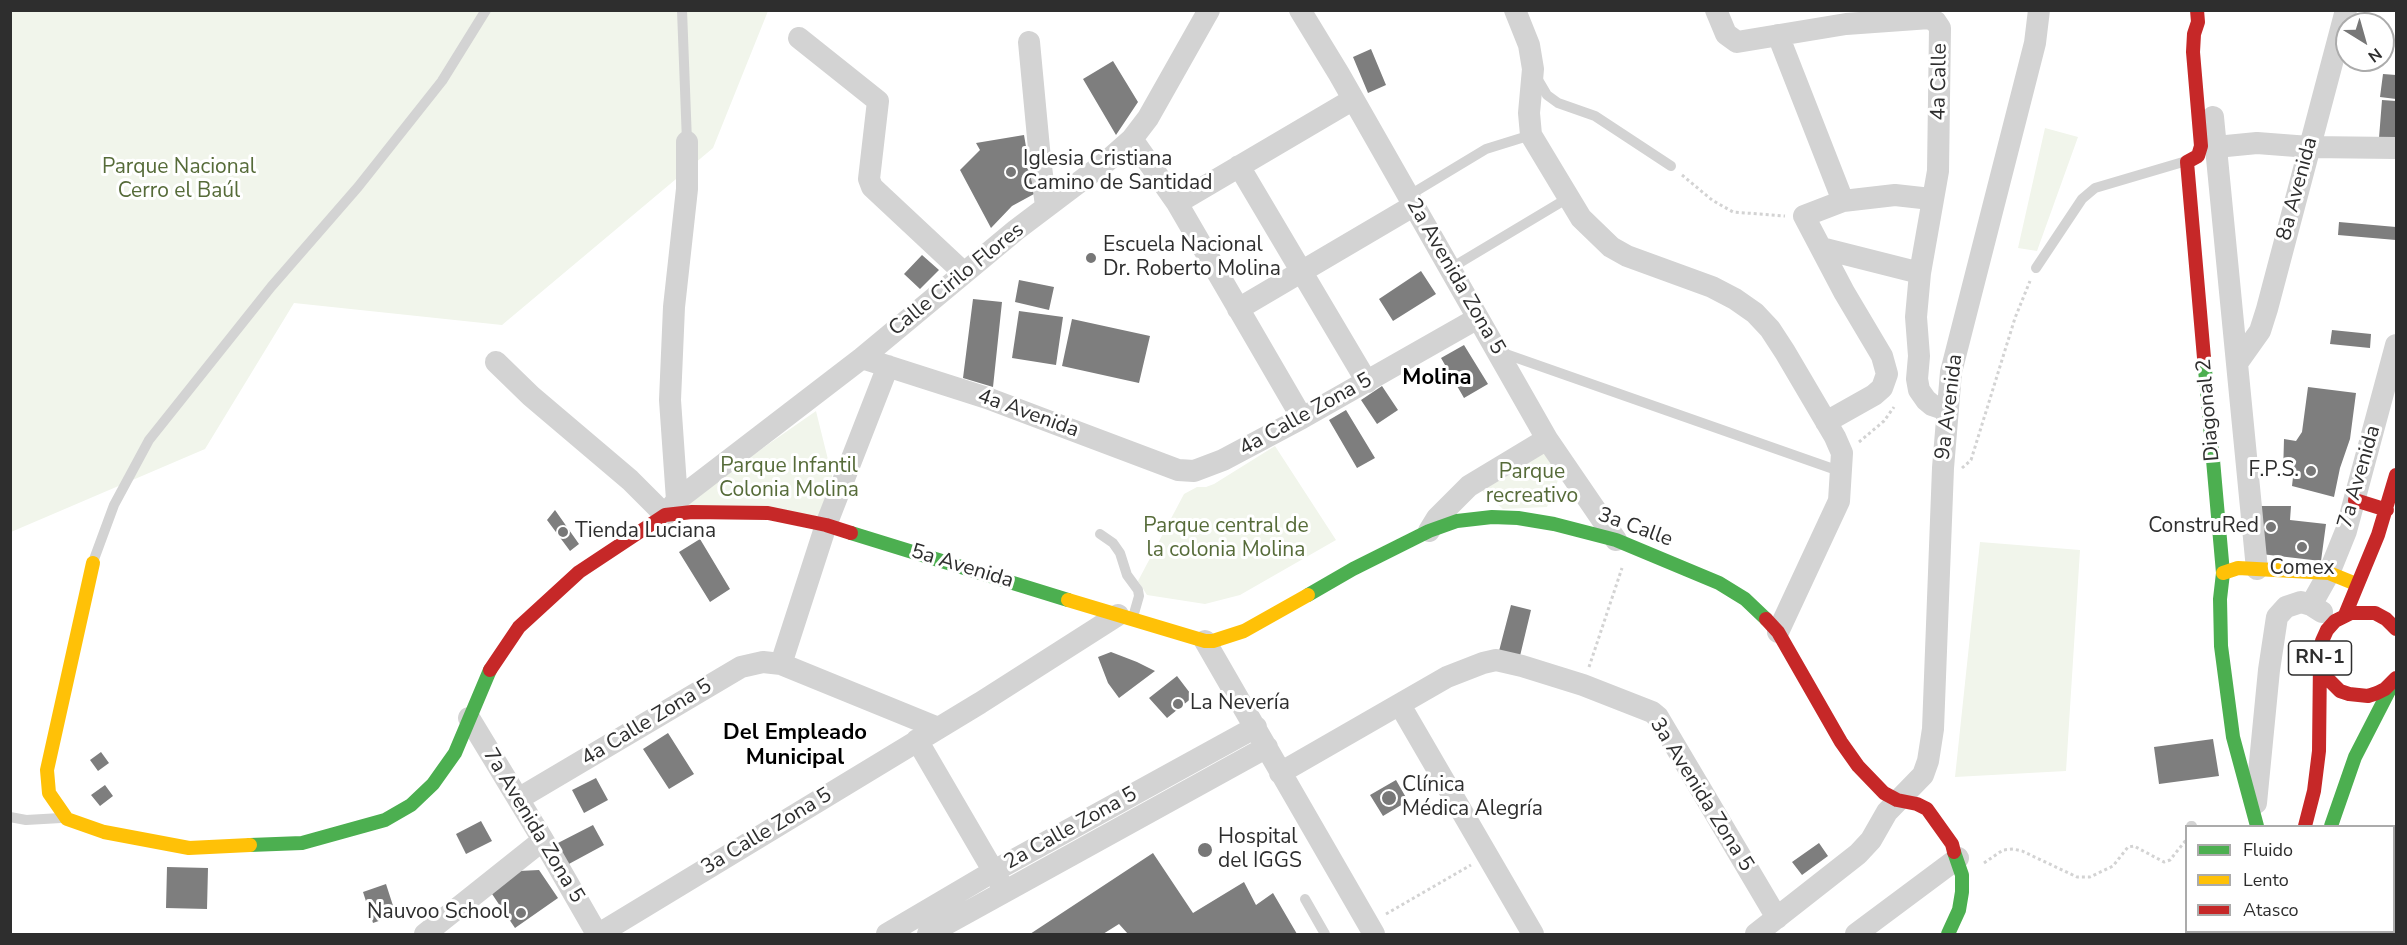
<!DOCTYPE html>
<meta charset="utf-8">
<style>
body{margin:0}
#map{position:relative;width:2407px;height:945px;overflow:hidden;background:#fff;font-family:"Nunito Sans",sans-serif}
canvas{display:block}
.frame{position:absolute;inset:0;border:12px solid #2e2e2e;pointer-events:none}
.legend{position:absolute;left:2185px;top:825px;width:210px;height:108px;box-sizing:border-box;background:#fff;border:2px solid #ababab;margin:0;padding:8px 10px;list-style:none;font-size:18px;color:#2e2e2e}
.legend li{display:flex;align-items:center;gap:12px;height:30px}
.legend b{width:30px;border:2px solid #ababab}
.north{position:absolute;left:2335px;top:12px;width:60px;height:60px;box-sizing:border-box;background:#fff;border:2px solid #ababab;border-radius:50%;rotate:143deg;font-size:16px;font-weight:700;line-height:24px;text-align:center;color:#2e2e2e}
.north::after{content:'';display:block;margin:auto;width:21px;height:27px;background:#777;clip-path:polygon(50% 0,100% 100%,50% 72%,0 100%)}
</style>
<div id="map">
<canvas width="2407" height="945"></canvas>
<div class="frame"></div>
<ul class="legend">
<li><b style="height:8px;background:#4caf50"></b>Fluido</li>
<li><b style="height:8px;background:#ffc107"></b>Lento</li>
<li><b style="height:8px;background:#c62828"></b>Atasco</li>
</ul>
<div class="north">N</div>
</div>
<script>
const c = document.querySelector('canvas').getContext('2d');
c.lineJoin = 'round';
function paint(path, color) { c.fillStyle = color; c.fill(path, 'evenodd'); }
const poly = rows => new Path2D(rows.map(r => 'M' + r).join(''));
function strokePath(path, color, width, dash) { c.strokeStyle = color; c.lineWidth = width; c.lineCap = dash ? 'butt' : 'round'; c.setLineDash(dash || []); c.stroke(path); }
function drawText(font, color, halo, rows, align = 'center') {
  c.font = font + ' "Nunito Sans",sans-serif'; c.lineWidth = 6; c.setLineDash([]); c.textBaseline = 'middle'; c.strokeStyle = halo; c.fillStyle = color; for (const [text, x, y, turn = 0] of rows) {
    c.save(); c.translate(x, y); c.rotate((+turn || 0) * Math.PI / 180); c.textAlign = isNaN(turn) ? turn : align; if (halo) c.strokeText(text, 0, 0); c.fillText(text, 0, 0); c.restore();
  }
}
paint(poly([
 [11,11,768,11,713,148,502,325,294,303,205,449,11,532],
 [2045,128,2078,137,2037,251,2018,248],
 [816,411,835,488,821,524,671,512],
 [1275,446,1336,540,1240,595,1205,604,1147,595,1138,581,1184,494,1197,487,1206,487,1214,484],
 [1547,450,1561,473,1547,507,1503,509,1480,489],
 [1980,542,2080,550,2066,771,1955,777]
]), '#f1f5eb');
paint(poly([
 [1371,49,1386,85,1368,93,1353,57],
 [1113,61,1138,102,1116,135,1083,79],
 [2383,74,2396,75,2396,99,2380,97],
 [2382,100,2396,101,2396,139,2379,138],
 [1024,135,1034,194,1012,206,991,228,960,170,980,150,976,143],
 [2339,222,2396,227,2396,240,2338,235],
 [922,255,939,270,920,289,904,274],
 [1421,271,1436,294,1393,321,1379,299],
 [1019,280,1054,287,1049,310,1015,302],
 [973,299,1002,302,993,387,963,378],
 [1019,311,1063,317,1056,365,1012,358],
 [1072,319,1150,336,1139,383,1062,366],
 [2332,330,2371,334,2370,348,2330,344],
 [1464,345,1488,384,1464,398,1441,358],
 [1382,386,1398,410,1377,424,1361,400],
 [2308,387,2356,393,2350,439,2340,468,2334,497,2292,486,2293,477,2283,475,2284,439,2296,441,2302,432],
 [1346,410,1375,458,1357,468,1329,420],
 [2255,506,2291,506,2290,520,2326,524,2321,561,2261,554],
 [555,510,579,544,570,551,547,520],
 [700,539,730,589,710,602,679,552],
 [1511,605,1531,610,1520,656,1499,651],
 [1111,652,1137,662,1155,671,1119,698,1108,683,1098,657],
 [1177,676,1193,697,1167,718,1149,698],
 [668,733,694,774,669,789,643,749],
 [2213,739,2219,776,2159,784,2154,747],
 [101,752,109,763,98,771,90,760],
 [596,778,608,800,584,813,572,790],
 [1396,780,1408,801,1383,816,1370,795],
 [105,785,113,796,100,806,91,795],
 [481,821,492,841,466,854,456,834],
 [593,825,604,845,567,865,556,844],
 [1819,843,1828,856,1802,875,1792,862],
 [2394,845,2396,845,2396,906,2394,906],
 [1153,853,1193,913,1244,882,1256,905,1273,893,1297,934,1128,934,1119,924,1103,934,1030,934],
 [167,867,208,868,207,909,166,908],
 [539,870,558,898,515,928,490,891,519,871],
 [386,884,396,915,373,923,363,892]
]), '#7e7e7e');
strokePath(poly([
 [1682,175,1712,200,1733,212,1785,216],
 [1859,442,1884,421,1894,407],
 [1962,468,1971,460,2015,318,2030,281],
 [1589,667,1622,568],
 [1984,863,2003,850,2013,849,2022,851,2077,877,2090,877,2113,866,2128,847,2134,846,2164,862,2170,860,2186,840],
 [1386,914,1471,865]
]), '#d3d3d3', 3, [3, 3]);
strokePath(poly([
 [682,10,687,142],
 [1537,78,1547,95,1558,103,1595,116,1671,166],
 [1408,196,1486,149,1531,135],
 [1451,268,1568,198],
 [2036,268,2082,199,2095,188,2183,162],
 [1500,352,1842,472],
 [1100,534,1113,543,1120,553,1127,575,1138,590,1139,596,1133,617],
 [93,562,114,505,149,440,271,287,358,187,442,81,486,10],
 [10,817,26,820,61,818],
 [2191,826,2192,826],
 [1305,899,1325,934]
]), '#d3d3d3', 10);
strokePath(poly([
 [1300,10,1339,74,1547,439,1616,540],
 [1515,10,1529,45,1533,69,1529,113,1531,135,1581,218,1611,247,1627,256,1712,287,1735,299,1755,313,1770,329,1785,352,1835,437,1842,453,1839,501,1778,632],
 [1716,10,1726,34,1737,42,1846,24,1930,18,1936,22,1940,28,1938,171,1920,273,1916,317,1919,356,1917,379,1919,390,1926,400,1932,405,1947,410],
 [1778,35,1843,201],
 [799,38,878,101,869,179,872,187,964,273],
 [1029,42,1040,159,1046,206],
 [2213,117,2257,569],
 [1132,139,1177,203,1302,418],
 [2216,147,2257,143,2309,147,2396,148],
 [1239,166,1367,382],
 [1177,203,1352,100],
 [1821,248,1920,273],
 [1238,309,1413,206],
 [862,358,987,398,1178,470,1194,471,1223,460,1302,418,1478,318],
 [496,362,531,396,630,480,665,515,677,500,862,358,1016,230,1106,162,1132,139,1148,118,1209,10],
 [2238,362,2260,331,2267,309,2346,10],
 [1826,422,1874,395,1882,388,1887,374,1882,356,1844,292,1804,216,1843,201,1895,195,1931,199],
 [677,500,670,400,674,307,687,189,687,142],
 [1429,531,1437,518,1469,486,1547,439],
 [2311,605,2329,573,2346,531,2396,345],
 [1205,641,1374,934],
 [781,664,826,525,888,366],
 [1400,705,1533,934],
 [469,718,543,840,597,934],
 [917,740,1001,884],
 [1280,773,1447,677,1483,663,1496,660,1522,666,1583,685,1652,712,1658,717,1777,918],
 [518,799,741,667,763,662,781,664,938,728],
 [2256,803,2269,670,2277,617,2286,607,2301,602,2311,605,2322,612],
 [2394,931,2396,931],
 [425,934,543,840],
 [599,934,980,703,1118,615],
 [887,934,994,871,1256,727],
 [928,934,1267,747],
 [1756,934,1858,854,1871,840,1887,812,1923,775,1928,761,1933,729,1943,468,1951,372,2035,43,2039,10],
 [1856,934,1958,858]
]), '#d3d3d3', 22);
strokePath(poly([
 [2204,358,2223,573,2220,599,2221,646,2233,737,2257,826],
 [851,533,1068,600],
 [1308,595,1353,569,1429,531,1457,521,1492,517,1518,518,1554,524,1616,540,1719,583,1745,599,1766,619],
 [2331,826,2355,757,2393,683],
 [250,845,302,843,385,820,411,805,433,784,455,753,490,670],
 [1948,934,1959,910,1962,892,1962,875,1954,852]
]), '#4caf50', 14);
strokePath(poly([
 [93,563,47,770,49,793,67,819,104,832,189,848,250,845],
 [2223,573,2238,568,2329,573,2356,584],
 [1068,600,1205,641,1213,641,1244,631,1308,595],
 [2266,934,2267,932],
 [2295,934,2296,932]
]), '#ffc107', 14);
strokePath(poly([
 [2197,10,2198,22,2194,34,2193,52,2201,146,2198,156,2187,162,2204,358],
 [2355,500,2387,510],
 [2345,615,2378,535,2396,475],
 [1766,619,1778,632,1841,742,1858,766,1884,793,1897,800,1917,804,1927,809,1952,844,1954,852],
 [2396,629,2386,619,2375,613,2351,613,2335,621,2327,630,2322,641,2320,654,2327,678,2340,691,2349,694,2368,696,2377,693,2385,689,2396,678],
 [490,670,519,627,579,572,665,515,692,512,768,513,826,525,851,533],
 [2305,826,2314,791,2319,751,2320,660]
]), '#c62828', 14);
for (const [x, y, r, color] of [
 [1011,172,6,"#777"],
 [1091,258,6,"#777"],
 [2311,471,6,"#777"],
 [2271,527,6,"#777"],
 [563,532,6,"#777"],
 [2302,547,6,"#777"],
 [1178,704,6,"#777"],
 [1389,798,8,"#777"],
 [1205,850,8,"#777"],
 [521,913,6,"#777"]
]) { const dot = new Path2D(); dot.arc(x, y, r, 0, 2 * Math.PI); c.fillStyle = color; c.fill(dot); strokePath(dot, '#fff', 2); }
for (const [x, y, w] of [
 [2320,658,63]
]) { const box = new Path2D(); box.roundRect(x - w / 2, y - 17, w, 34, 4.5); c.fillStyle = '#fff'; c.fill(box); strokePath(box, '#2e2e2e', 1.5); }
drawText('bold 20px', '#2e2e2e', null, [
 ["RN-1",2320,658]
]);
drawText('21px', '#2e2e2e', '#fff', [
 ["4a Calle",1940,82,-89],
 ["8a Avenida",2298,189,-75],
 ["2a Avenida Zona 5",1455,277,60],
 ["Calle Cirilo Flores",957,280,-39],
 ["9a Avenida",1950,407,-83],
 ["Diagonal 2",2209,410,-95],
 ["4a Avenida",1028,414,20],
 ["4a Calle Zona 5",1306,415,-29],
 ["7a Avenida",2360,477,-74],
 ["3a Calle",1635,528,20],
 ["5a Avenida",962,567,17],
 ["4a Calle Zona 5",647,723,-31],
 ["3a Avenida Zona 5",1701,795,58],
 ["7a Avenida Zona 5",533,826,59],
 ["2a Calle Zona 5",1071,829,-29],
 ["3a Calle Zona 5",767,832,-31]
]);
drawText('21px', '#2e2e2e', '#fff', [
 ["Iglesia Cristiana",1023,160],
 ["Camino de Santidad",1023,184],
 ["Escuela Nacional",1103,246],
 ["Dr. Roberto Molina",1103,270],
 ["F.P.S.",2299,471,"right"],
 ["ConstruRed",2259,527,"right"],
 ["Tienda Luciana",575,532],
 ["Comex",2302,569,"center"],
 ["La Nevería",1190,704],
 ["Clínica",1402,786],
 ["Médica Alegría",1402,810],
 ["Hospital",1218,838],
 ["del IGGS",1218,862],
 ["Nauvoo School",509,913,"right"]
], 'left');
drawText('21px', '#566b39', '#fff', [
 ["Parque Nacional",179,168],
 ["Cerro el Baúl",179,192],
 ["Parque Infantil",789,467],
 ["Colonia Molina",789,491],
 ["Parque",1532,473],
 ["recreativo",1532,497],
 ["Parque central de",1226,527],
 ["la colonia Molina",1226,551]
]);
drawText('bold 22px', '#000', '#fff', [
 ["Molina",1437,379],
 ["Del Empleado",795,734],
 ["Municipal",795,759]
]);
</script>
